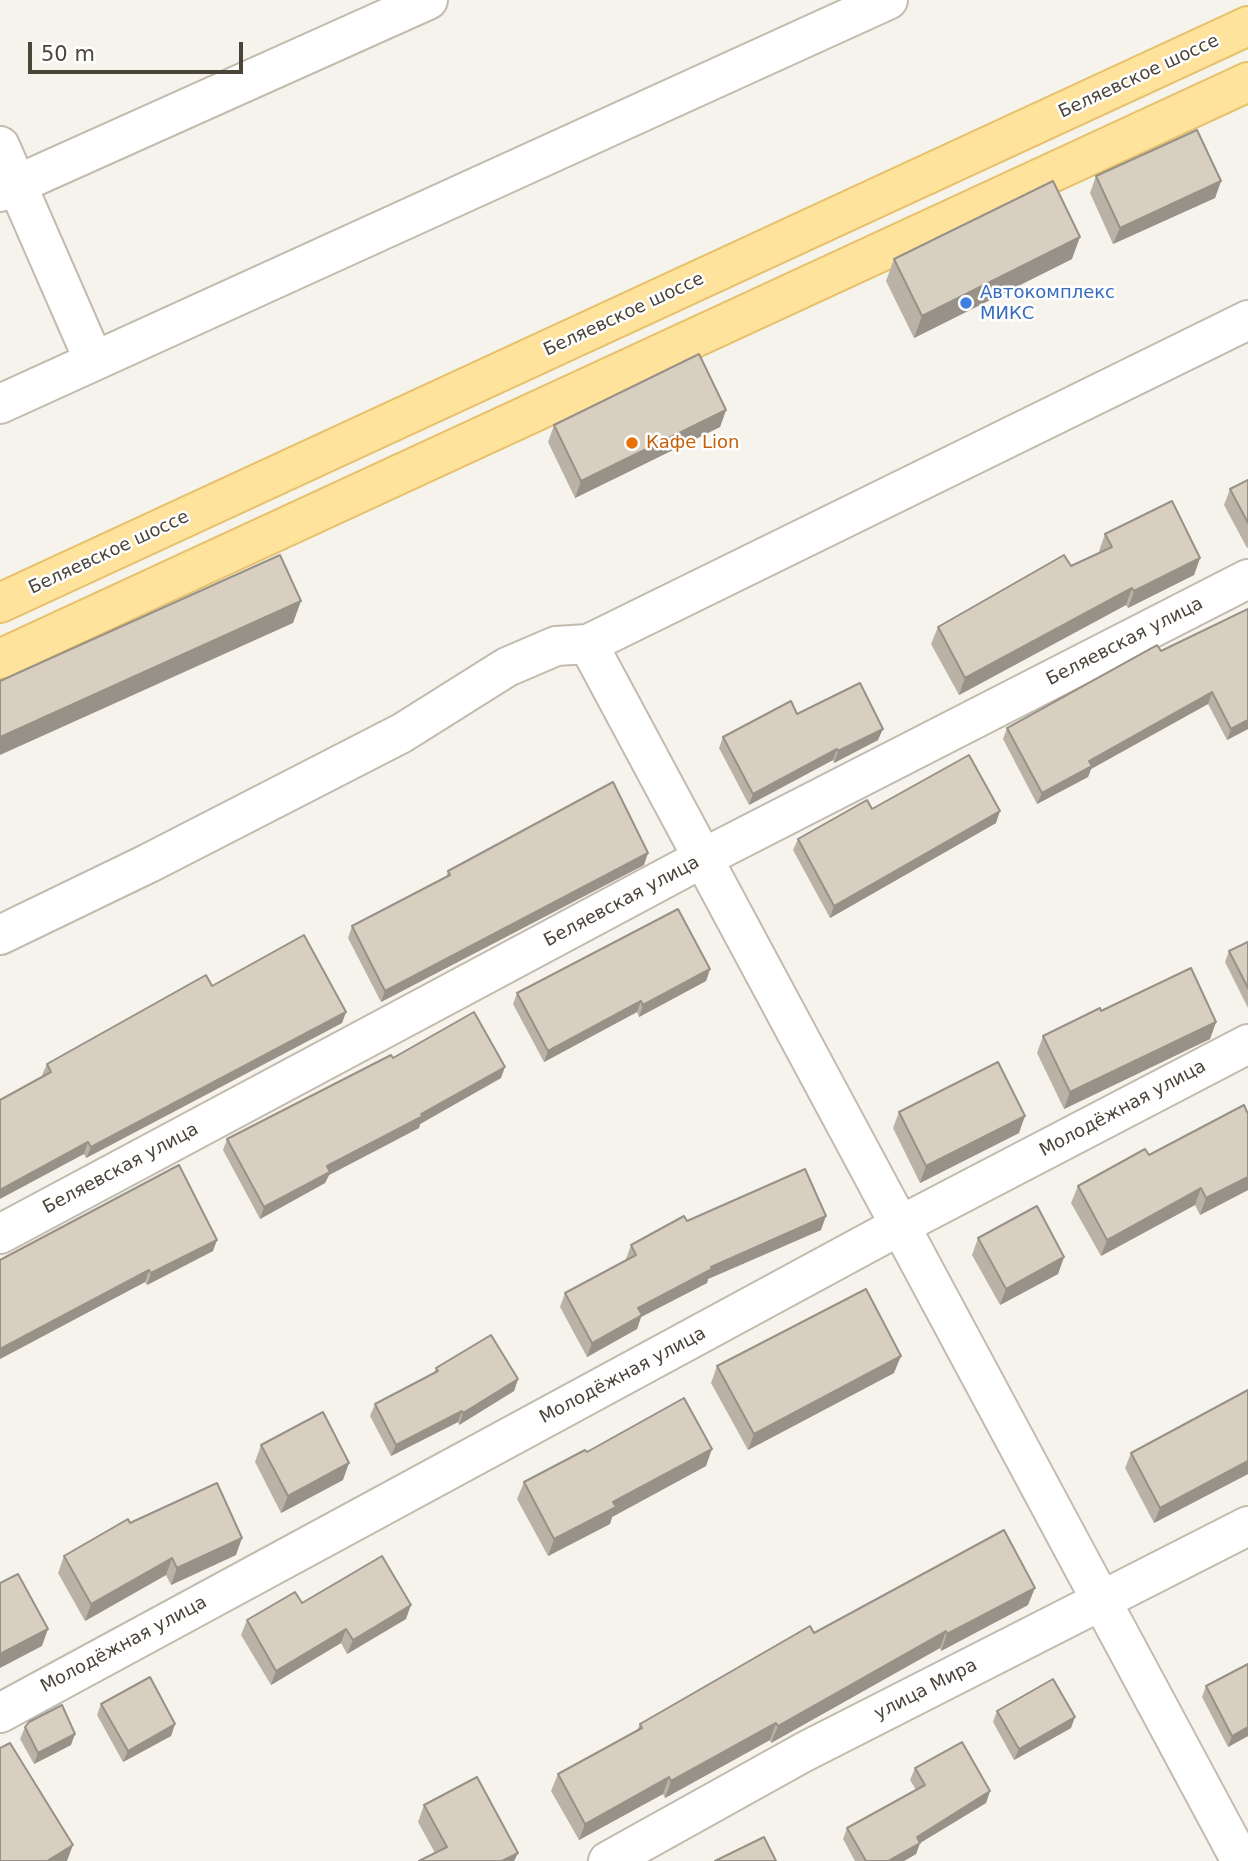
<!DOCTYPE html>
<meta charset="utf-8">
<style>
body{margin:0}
#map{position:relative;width:1248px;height:1861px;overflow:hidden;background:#f6f3ec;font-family:"DejaVu Sans",sans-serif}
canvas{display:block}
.scale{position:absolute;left:28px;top:42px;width:215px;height:32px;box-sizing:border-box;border:4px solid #4b4439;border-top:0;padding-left:9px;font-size:21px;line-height:24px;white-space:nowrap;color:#4b4439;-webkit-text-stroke:5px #fff;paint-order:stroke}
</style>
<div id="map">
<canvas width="1248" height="1861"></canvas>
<div class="scale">50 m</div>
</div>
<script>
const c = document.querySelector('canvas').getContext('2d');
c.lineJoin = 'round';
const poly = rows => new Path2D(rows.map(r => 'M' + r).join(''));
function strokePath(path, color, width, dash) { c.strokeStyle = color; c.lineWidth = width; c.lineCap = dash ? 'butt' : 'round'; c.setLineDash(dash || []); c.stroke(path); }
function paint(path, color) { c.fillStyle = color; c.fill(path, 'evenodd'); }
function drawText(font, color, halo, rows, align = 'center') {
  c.font = font + ' "DejaVu Sans",sans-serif'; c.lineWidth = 5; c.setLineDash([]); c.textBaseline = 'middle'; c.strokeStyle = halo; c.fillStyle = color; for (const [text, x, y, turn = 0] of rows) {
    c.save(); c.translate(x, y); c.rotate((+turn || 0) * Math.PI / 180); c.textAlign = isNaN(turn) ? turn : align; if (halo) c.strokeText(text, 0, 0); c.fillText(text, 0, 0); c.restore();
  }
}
const minor = poly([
 [0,146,94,361],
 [0,192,428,0],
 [0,404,888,0],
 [588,644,1241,1861],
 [0,935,149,863,402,733,507,667,556,646,588,644,1248,320],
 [0,1234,701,859,1248,579],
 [0,1713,901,1225,1248,1044],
 [608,1861,804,1752,1248,1526]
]);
const major = poly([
 [0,603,1248,26],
 [0,659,1248,82]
]);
strokePath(minor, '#c2bbae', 42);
strokePath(major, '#e6c16a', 42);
strokePath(minor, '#fff', 38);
strokePath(major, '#ffe39c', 38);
paint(poly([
 [1096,176,1221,181,1215,198,1113,244,1090,193],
 [894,259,1072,259,914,338,886,281],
 [726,410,720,427,575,498,548,442,554,425],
 [1248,480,1248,547,1247,548,1224,505,1230,489],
 [1105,534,1200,558,1194,575,1128,608,1126,605,959,695,931,644,938,627,1100,553,1099,551],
 [1248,609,1248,729,1227,740,1208,704,1091,769,1088,777,1037,804,1003,739,1007,728],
 [797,714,878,740,834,763,833,760,749,805,719,748,723,737],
 [872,809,996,823,830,918,793,850,798,839],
 [644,865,381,1002,348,938,352,926,446,878,448,871],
 [1248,942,1248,1008,1225,962,1229,951],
 [710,969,706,981,639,1017,637,1012,544,1062,513,1004,517,993],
 [212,986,346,1012,342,1023,86,1158,42,1075,47,1064],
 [1216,1022,1210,1039,1064,1109,1037,1053,1043,1036],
 [393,1058,501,1078,420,1124,419,1128,329,1175,325,1183,260,1219,223,1150,227,1139],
 [899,1112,1019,1133,920,1183,893,1128],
 [1248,1114,1248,1190,1200,1215,1195,1205,1101,1256,1071,1203,1078,1186],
 [687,1221,821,1230,708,1279,707,1283,641,1317,637,1329,587,1357,560,1307,565,1293,626,1260,626,1259,631,1245],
 [978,1238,1064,1257,1058,1274,1000,1305,972,1255],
 [213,1251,147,1285,145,1282,0,1359,0,1260],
 [717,1366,894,1373,748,1450,711,1383],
 [436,1368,518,1379,514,1391,459,1425,458,1422,391,1456,370,1416,375,1404,434,1373],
 [1248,1390,1248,1474,1154,1523,1125,1468,1131,1453],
 [261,1445,343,1480,281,1513,255,1462],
 [587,1452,706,1466,612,1517,610,1524,548,1556,517,1499,524,1482],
 [130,1523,236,1555,171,1585,166,1575,85,1621,58,1573,64,1556],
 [302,1603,406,1619,347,1654,341,1643,271,1685,241,1635,247,1620],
 [1028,1605,941,1651,940,1648,771,1743,770,1740,665,1798,663,1794,579,1840,551,1791,558,1774,637,1730,640,1724,814,1633],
 [1248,1664,1248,1736,1228,1747,1202,1697,1206,1686],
 [101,1704,175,1724,171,1736,123,1762,97,1715],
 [997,1711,1071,1728,1014,1760,993,1722],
 [25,1727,71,1745,34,1764,20,1739],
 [915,1768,990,1791,986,1803,920,1843,916,1854,904,1861,855,1861,843,1839,847,1828,916,1790,910,1780],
 [424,1805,518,1853,514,1861,419,1861,435,1853,418,1822]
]), '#bab2a6');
paint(poly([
 [1221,181,1215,198,1113,244,1120,228],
 [1080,237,1072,259,914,338,922,316],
 [726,410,720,427,575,498,581,481],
 [1200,558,1194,575,1128,608,1134,591],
 [1132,588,1126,605,959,695,965,678],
 [301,601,293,623,0,755,0,737],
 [1212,692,1208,704,1091,769,1088,777,1037,804,1042,793,1089,761],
 [1248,720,1248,729,1227,740,1231,729],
 [883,729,878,740,834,763,838,751],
 [837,749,833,760,749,805,753,794],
 [1000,811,996,823,830,918,834,906],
 [648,853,644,865,381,1002,385,991],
 [710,969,706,981,639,1017,643,1005],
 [641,1001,637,1012,544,1062,548,1051],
 [346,1012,342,1023,86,1158,91,1147],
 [1216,1022,1210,1039,1064,1109,1070,1092],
 [505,1067,501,1078,420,1124,419,1128,329,1175,325,1183,260,1219,264,1207,327,1166],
 [1025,1116,1019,1133,920,1183,926,1166],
 [88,1142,84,1154,0,1199,0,1190],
 [1248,1177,1248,1190,1200,1215,1206,1198],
 [1201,1188,1195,1205,1101,1256,1107,1240],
 [826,1216,821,1230,708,1279,707,1283,641,1317,637,1329,587,1357,592,1343,638,1308,711,1267],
 [217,1240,213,1251,147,1285,151,1273],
 [1064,1257,1058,1274,1000,1305,1006,1289],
 [149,1270,145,1282,0,1359,0,1349],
 [901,1356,894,1373,748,1450,754,1434],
 [518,1379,514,1391,459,1425,463,1413],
 [462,1411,458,1422,391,1456,396,1445],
 [712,1449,706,1466,612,1517,610,1524,548,1556,554,1539,613,1502],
 [1248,1461,1248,1474,1154,1523,1160,1508],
 [349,1463,343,1480,281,1513,288,1496],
 [242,1538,236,1555,171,1585,177,1568],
 [172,1558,166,1575,85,1621,91,1604],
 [1035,1588,1028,1605,941,1651,947,1634],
 [411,1605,406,1619,347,1654,353,1640],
 [48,1629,42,1646,0,1668,0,1654],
 [346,1629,341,1643,271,1685,276,1671],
 [946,1631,940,1648,771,1743,778,1726],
 [1075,1717,1071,1728,1014,1760,1019,1749],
 [776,1723,770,1740,665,1798,671,1781],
 [175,1724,171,1736,123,1762,128,1751],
 [1248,1727,1248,1736,1228,1747,1232,1736],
 [75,1734,71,1745,34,1764,38,1753],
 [669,1777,663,1794,579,1840,585,1824],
 [990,1791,986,1803,920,1843,916,1854,904,1861,888,1861,917,1837],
 [73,1845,67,1861,47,1861],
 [518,1853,514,1861,502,1861]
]), '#979187');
const building = poly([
 [1197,130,1221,181,1120,228,1096,176,1197,130],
 [1053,181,1080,237,922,316,894,259,1053,181],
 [699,354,726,410,581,481,554,425,699,354],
 [1248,480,1248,523,1230,489,1248,480],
 [1172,501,1200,558,1134,591,1132,588,965,678,938,627,1064,555,1071,566,1112,547,1105,534,1172,501],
 [280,555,301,601,0,737,0,681,280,555],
 [1248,609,1248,720,1231,729,1212,692,1089,761,1092,766,1042,793,1007,728,1157,645,1161,651,1248,609],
 [860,683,883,729,838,751,837,749,753,794,723,737,791,701,797,714,860,683],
 [969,755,1000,811,834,906,798,839,867,800,872,809,969,755],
 [613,782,648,853,385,991,352,926,450,875,448,871,613,782],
 [678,909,710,969,643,1005,641,1001,548,1051,517,993,678,909],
 [304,935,346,1012,91,1147,88,1142,0,1190,0,1100,51,1072,47,1064,206,975,212,986,304,935],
 [1248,942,1248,988,1229,951,1248,942],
 [1191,968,1216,1022,1070,1092,1043,1036,1100,1008,1101,1011,1191,968],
 [474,1012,505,1067,421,1114,423,1116,327,1166,330,1172,264,1207,227,1139,391,1055,393,1058,474,1012],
 [998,1062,1025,1116,926,1166,899,1112,998,1062],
 [1244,1105,1248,1114,1248,1177,1206,1198,1201,1188,1107,1240,1078,1186,1145,1149,1149,1155,1244,1105],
 [179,1165,217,1240,151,1273,149,1270,0,1349,0,1260,179,1165],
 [805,1169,826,1216,711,1267,712,1269,638,1308,642,1315,592,1343,565,1293,636,1255,631,1245,684,1216,687,1221,805,1169],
 [1037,1206,1064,1257,1006,1289,978,1238,1037,1206],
 [866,1289,901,1356,754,1434,717,1366,866,1289],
 [491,1335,518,1379,463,1413,462,1411,396,1445,375,1404,438,1371,436,1368,491,1335],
 [1248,1390,1248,1461,1160,1508,1131,1453,1248,1390],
 [684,1398,712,1449,613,1502,616,1507,554,1539,524,1482,585,1450,587,1452,684,1398],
 [323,1412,349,1463,288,1496,261,1445,323,1412],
 [217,1483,242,1538,177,1568,172,1558,91,1604,64,1556,128,1519,130,1523,217,1483],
 [1004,1530,1035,1588,947,1634,946,1631,778,1726,776,1723,671,1781,669,1777,585,1824,558,1774,642,1728,640,1724,810,1626,814,1633,1004,1530],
 [382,1556,411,1605,353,1640,346,1629,276,1671,247,1620,295,1592,302,1603,382,1556],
 [18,1574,48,1629,0,1654,0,1583,18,1574],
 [1248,1664,1248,1727,1232,1736,1206,1686,1248,1664],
 [150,1677,175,1724,128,1751,101,1704,150,1677],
 [1053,1679,1075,1717,1019,1749,997,1711,1053,1679],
 [62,1705,75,1734,38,1753,25,1727,29,1722,62,1705],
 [962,1742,990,1791,917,1837,920,1843,888,1861,866,1861,847,1828,925,1785,915,1768,962,1742],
 [10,1743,73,1845,47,1861,0,1861,0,1748,10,1743],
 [477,1777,518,1853,502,1861,419,1861,447,1847,424,1805,477,1777],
 [764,1837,776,1861,715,1861,764,1837]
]);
paint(building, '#d8cfc1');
strokePath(building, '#979187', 2);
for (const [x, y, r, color] of [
 [966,303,7,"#3f7fe0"],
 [632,443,7,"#e8710a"]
]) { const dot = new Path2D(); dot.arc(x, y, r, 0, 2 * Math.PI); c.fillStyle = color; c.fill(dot); strokePath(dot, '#fff', 2.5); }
drawText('18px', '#4b4439', '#fff', [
 ["Беляевское шоссе",1139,77,-25],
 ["Беляевское шоссе",624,315,-25],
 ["Беляевское шоссе",109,553,-25],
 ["Беляевская улица",1125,642,-27],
 ["Беляевская улица",622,902,-28],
 ["Молодёжная улица",1123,1109,-28],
 ["Беляевская улица",121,1169,-28],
 ["Молодёжная улица",623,1376,-28],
 ["Молодёжная улица",124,1645,-28],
 ["улица Мира",926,1690,-27]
]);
drawText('18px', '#366cbe', '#fff', [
 ["Автокомплекс",980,293],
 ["МИКС",980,314]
], 'left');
drawText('18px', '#c56008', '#fff', [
 ["Кафе Lion",646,443]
], 'left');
</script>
